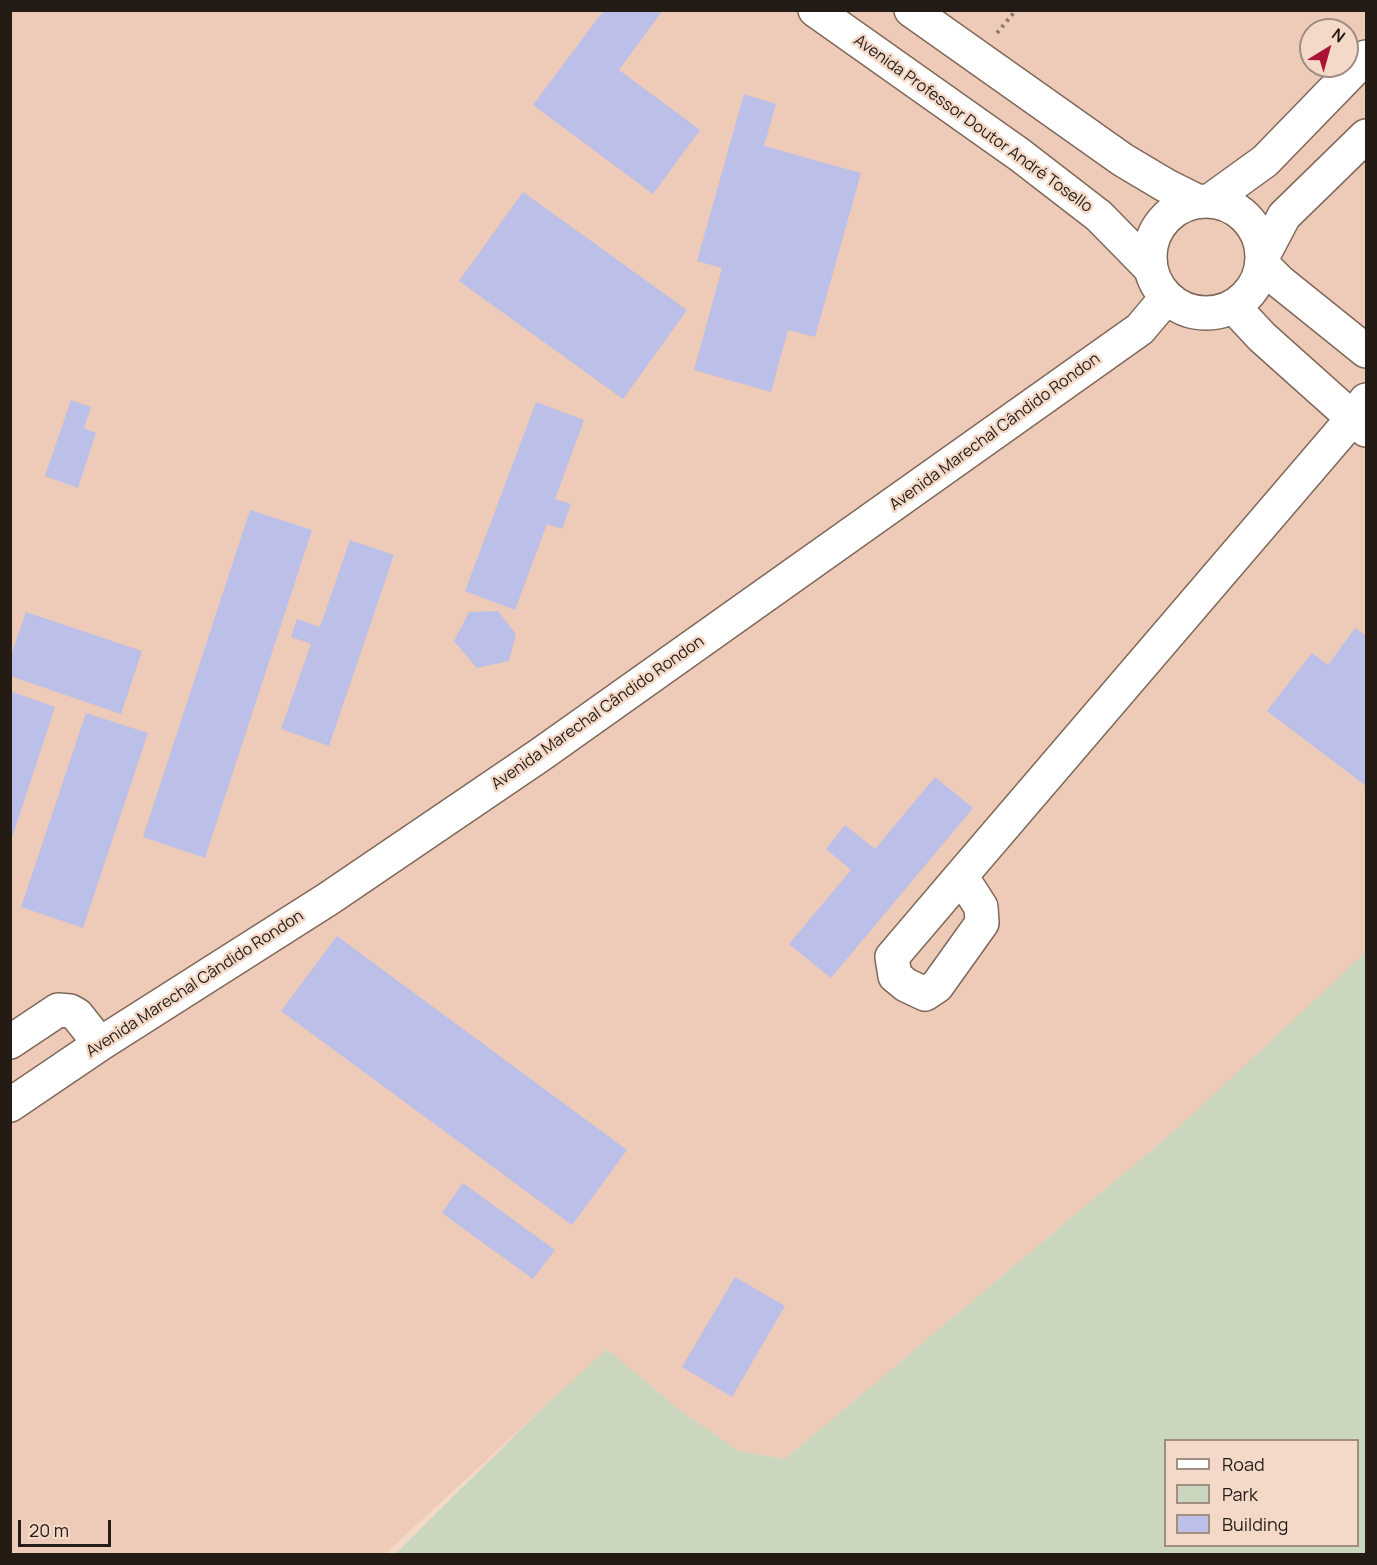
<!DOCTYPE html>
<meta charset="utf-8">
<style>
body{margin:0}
#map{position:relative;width:1377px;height:1565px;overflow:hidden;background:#f4d9c9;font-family:Manrope,sans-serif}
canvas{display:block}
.frame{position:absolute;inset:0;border:12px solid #241b15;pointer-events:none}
.legend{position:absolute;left:1164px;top:1439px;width:195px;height:108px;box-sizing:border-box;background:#f4d9c9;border:2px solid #a18d81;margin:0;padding:8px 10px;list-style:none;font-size:18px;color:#241b15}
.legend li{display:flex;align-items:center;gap:12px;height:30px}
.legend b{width:30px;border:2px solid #a18d81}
.north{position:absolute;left:1299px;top:18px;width:60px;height:60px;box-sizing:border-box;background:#f4d9c9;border:2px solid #a18d81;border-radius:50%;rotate:37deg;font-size:16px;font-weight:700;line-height:24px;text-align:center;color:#241b15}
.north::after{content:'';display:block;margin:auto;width:21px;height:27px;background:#aa1333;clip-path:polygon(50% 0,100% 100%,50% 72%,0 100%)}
.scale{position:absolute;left:18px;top:1520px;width:93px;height:27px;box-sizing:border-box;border:3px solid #241b15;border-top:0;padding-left:8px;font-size:18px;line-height:21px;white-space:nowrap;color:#241b15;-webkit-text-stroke:4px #f4d9c9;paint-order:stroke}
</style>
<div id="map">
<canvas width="1377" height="1565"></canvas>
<div class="frame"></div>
<ul class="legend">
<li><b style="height:8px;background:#fff"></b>Road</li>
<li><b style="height:16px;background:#cbd6be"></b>Park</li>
<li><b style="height:16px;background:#bcbfe7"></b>Building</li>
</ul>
<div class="north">N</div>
<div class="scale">20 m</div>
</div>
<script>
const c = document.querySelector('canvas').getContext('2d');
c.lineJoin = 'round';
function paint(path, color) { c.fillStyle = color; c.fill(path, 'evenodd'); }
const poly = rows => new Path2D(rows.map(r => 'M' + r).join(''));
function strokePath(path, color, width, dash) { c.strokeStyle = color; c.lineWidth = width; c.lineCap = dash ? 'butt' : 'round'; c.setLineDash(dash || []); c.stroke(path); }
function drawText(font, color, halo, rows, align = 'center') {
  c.font = font + ' Manrope,sans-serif'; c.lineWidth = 5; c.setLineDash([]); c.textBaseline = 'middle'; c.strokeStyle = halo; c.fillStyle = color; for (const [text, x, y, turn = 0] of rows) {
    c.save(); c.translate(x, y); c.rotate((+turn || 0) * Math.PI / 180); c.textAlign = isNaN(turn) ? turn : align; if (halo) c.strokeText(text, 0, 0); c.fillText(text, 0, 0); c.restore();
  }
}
paint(poly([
 [11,11,1366,11,1366,969,785,1459,739,1451,680,1410,607,1349,385,1554,11,1554],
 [1311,30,1347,30,1347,66,1311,66]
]), '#edcbb8');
paint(poly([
 [1366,952,1366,1554,395,1554,546,1405,607,1349,680,1410,739,1451,785,1459,1180,1126],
 [1166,1440,1358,1440,1358,1546,1166,1546]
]), '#cbd6be');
paint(poly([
 [604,10,663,10,619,70,700,130,653,194,533,105],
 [744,94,776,104,764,146,861,173,815,337,788,330,771,392,694,370,722,268,697,261],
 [523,192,687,310,623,399,459,281],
 [71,400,91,407,84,428,96,433,78,488,45,476],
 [536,402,584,420,555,499,571,504,562,529,547,524,515,610,465,591],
 [250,510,312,530,205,858,143,837],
 [350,540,394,555,329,746,281,729,311,644,291,637,297,619,320,627],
 [498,611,516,634,509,661,477,668,454,641,469,612],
 [26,612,142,651,121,714,10,676,10,658],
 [1355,628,1366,636,1366,786,1267,711,1312,653,1328,665],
 [10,691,55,707,11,841,10,841],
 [86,713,148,733,83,928,21,907],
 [935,777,973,808,831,978,789,944,851,870,826,849,845,825,875,849],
 [337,936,627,1150,572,1225,281,1011],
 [463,1183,555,1250,533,1279,442,1213],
 [735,1277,785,1306,732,1397,682,1367]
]), '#bcbfe7');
const minor = poly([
 [815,10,1020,155,1099,216,1151,269],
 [911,10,1123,160,1165,185,1197,201],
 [1211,200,1265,161,1366,57],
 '1150 257a56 56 0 1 1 112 0a56 56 0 1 1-112 0Z',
 [1263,256,1284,216,1366,136],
 [1262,264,1279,281,1366,351],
 [1234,307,1262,337,1366,430],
 [961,876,981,907,982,923,937,986,925,994,906,985,895,976,892,957,961,876,1353,418,1366,400],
 [10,1042,58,1010,70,1011,77,1015,100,1044],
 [10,1105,100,1044,328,899,540,755,1140,329,1167,297]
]);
strokePath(minor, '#7f6759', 36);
strokePath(poly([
 [997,33,1016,10]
]), '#8f7c71', 4, [3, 4.5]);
strokePath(minor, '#fff', 33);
drawText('16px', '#241b15', '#f4d9c9', [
 ["Avenida Professor Doutor André Tosello",973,124,36],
 ["Avenida Marechal Cândido Rondon",995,432,-36],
 ["Avenida Marechal Cândido Rondon",598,713,-35],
 ["Avenida Marechal Cândido Rondon",195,984,-33]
]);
</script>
